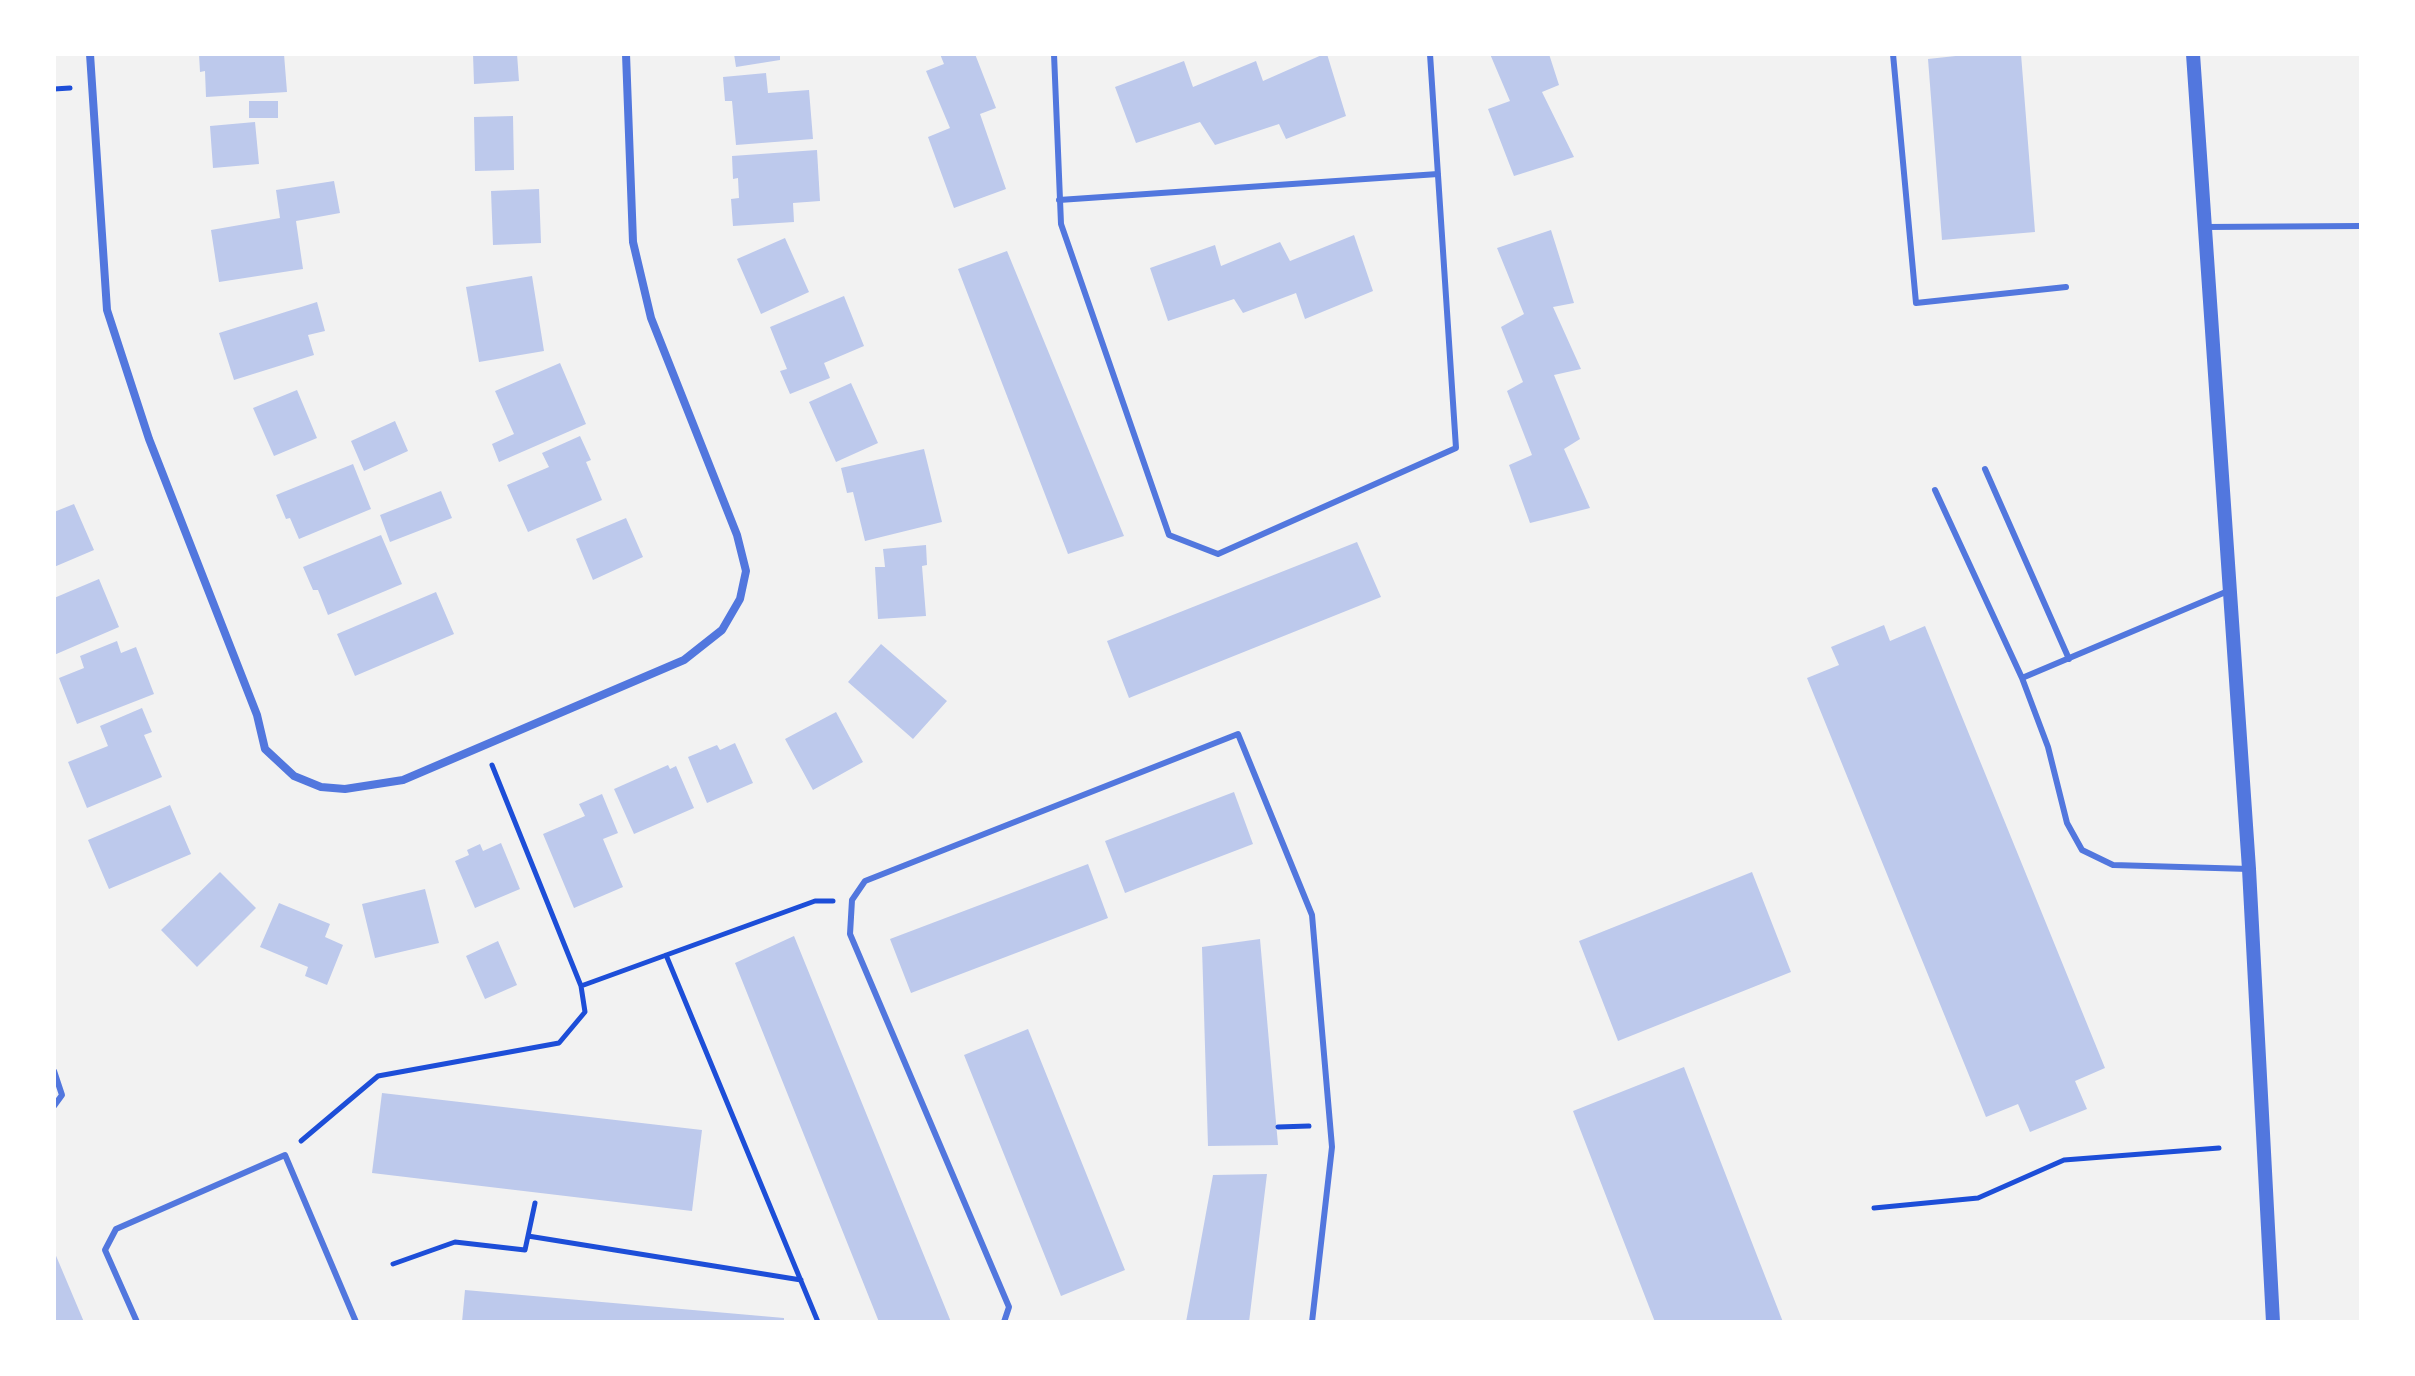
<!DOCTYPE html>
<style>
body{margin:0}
#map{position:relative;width:2415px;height:1376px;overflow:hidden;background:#f2f2f2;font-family:"Noto Sans",sans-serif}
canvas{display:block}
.frame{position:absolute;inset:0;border:56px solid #fff;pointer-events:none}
</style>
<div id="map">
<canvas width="2415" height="1376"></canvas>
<div class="frame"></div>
</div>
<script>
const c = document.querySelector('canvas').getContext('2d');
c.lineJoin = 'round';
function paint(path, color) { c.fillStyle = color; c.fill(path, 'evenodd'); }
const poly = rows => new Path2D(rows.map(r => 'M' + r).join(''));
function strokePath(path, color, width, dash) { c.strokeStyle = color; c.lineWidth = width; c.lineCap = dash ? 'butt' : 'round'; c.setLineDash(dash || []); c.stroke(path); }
paint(poly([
 [199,54,284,54,287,92,206,97,205,71,200,72],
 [473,54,517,54,519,81,474,84],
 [734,54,780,54,780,60,736,67],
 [940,54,975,54,996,108,980,114,1006,189,954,208,928,137,950,128,926,71,944,64],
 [1324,54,1327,54,1346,116,1286,139,1279,124,1215,145,1200,122,1136,143,1115,87,1184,61,1193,87,1256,61,1263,81],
 [1490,54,1549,54,1559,85,1542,92,1574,157,1514,176,1488,109,1510,101],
 [1974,54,2021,54,2035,232,1942,240,1928,59],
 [766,73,768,93,809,90,813,139,736,145,732,101,725,101,723,77],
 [249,101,278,101,278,118,249,118],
 [513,116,514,170,475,171,474,117],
 [255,122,259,164,213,168,210,126],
 [817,150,820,201,793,203,794,222,733,226,731,199,739,198,738,178,733,179,732,156],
 [334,181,340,213,296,221,303,269,219,282,211,230,280,218,276,190],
 [539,189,541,243,493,245,491,191],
 [1551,230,1574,303,1553,307,1581,369,1554,375,1580,439,1564,449,1590,508,1530,523,1509,465,1532,455,1507,391,1523,382,1501,327,1524,314,1497,248],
 [1354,235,1373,291,1305,319,1296,293,1243,313,1234,299,1168,321,1150,268,1215,245,1221,266,1280,242,1290,261],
 [785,238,809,292,761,314,737,259],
 [1007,251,1124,536,1068,554,958,269],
 [532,276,544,351,479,362,466,287],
 [844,296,864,346,824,363,830,378,790,394,780,371,787,369,770,327],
 [317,302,325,331,308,335,314,355,234,380,219,333],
 [560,363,586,424,499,462,492,444,514,434,495,391],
 [851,383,878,443,836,462,809,402],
 [297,390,317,438,274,456,253,408],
 [395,421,408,451,364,471,351,441],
 [580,436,591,460,586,462,602,500,528,532,507,485,549,467,542,453],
 [924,449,942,522,865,541,853,492,847,493,841,468],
 [353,464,371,509,299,539,290,518,286,519,276,495],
 [441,491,452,518,390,542,380,515],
 [74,504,94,550,54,567,54,512],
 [626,518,643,557,593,580,576,539],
 [381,535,402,584,328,615,318,590,313,590,303,567],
 [1357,542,1381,597,1129,698,1107,641],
 [926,545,927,565,922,566,926,616,878,619,875,567,885,567,883,549],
 [99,579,119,627,54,655,54,598],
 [436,592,454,634,355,676,337,634],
 [1884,625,1890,641,1925,626,2105,1068,2075,1081,2087,1109,2030,1132,2018,1104,1986,1117,1807,678,1839,665,1831,647],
 [117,641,121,653,136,647,154,694,77,724,59,678,84,668,80,656],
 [881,644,947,701,913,739,848,682],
 [142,708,152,732,144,735,162,777,87,808,68,762,108,746,100,726],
 [836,712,863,762,813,790,785,739],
 [735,743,753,783,707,803,688,757,717,745,720,750],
 [668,765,670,769,676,766,694,808,634,834,614,789],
 [1234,792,1253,844,1125,893,1105,841],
 [602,794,618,833,603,839,623,887,574,908,543,834,585,816,579,804],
 [170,805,191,854,109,889,88,840],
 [501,843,520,889,475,908,455,861,469,855,467,850,480,844,483,851],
 [1088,864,1108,918,911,993,890,939],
 [220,872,256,908,197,967,161,930],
 [1752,872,1791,972,1618,1041,1579,941],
 [425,889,439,943,375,958,362,904],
 [279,903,330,924,325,937,343,945,327,985,305,976,308,967,260,947],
 [794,936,951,1322,879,1322,735,963],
 [1260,939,1278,1145,1208,1146,1202,947],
 [498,941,517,985,485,999,466,956],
 [1028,1029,1125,1270,1061,1296,964,1055],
 [1684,1067,1756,1253,1783,1322,1655,1322,1573,1111],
 [382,1093,702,1130,692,1211,372,1173],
 [1267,1174,1249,1322,1186,1322,1213,1175],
 [54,1251,84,1322,54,1322],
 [465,1290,784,1318,784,1322,462,1322]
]), '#bdc9ec');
strokePath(poly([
 [54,89,70,88],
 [666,955,818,1322],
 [581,986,815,901,833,901],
 [1278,1127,1309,1126],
 [301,1141,378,1076,559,1043,585,1012,581,986,492,765],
 [1874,1208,1978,1198,2064,1160,2219,1148],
 [528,1236,801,1280],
 [393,1264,455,1242,525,1250,535,1203]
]), '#1d4ed8', 5);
strokePath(poly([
 [1054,54,1061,224,1169,535,1218,554,1456,448,1430,54],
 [1893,54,1916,303,2066,287],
 [1059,200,1438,174],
 [2205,227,2361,226],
 [1985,469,2069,659],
 [1935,490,2022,678],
 [2228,591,2022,678,2048,747,2067,823,2082,850,2113,865,2249,869],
 [54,1071,62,1095,54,1106],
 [137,1322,105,1250,116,1229,285,1155,356,1322],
 [1004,1322,1009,1307,850,934,852,900,865,881,1238,734,1312,915,1332,1147,1312,1322]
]), '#5277de', 6);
strokePath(poly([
 [90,54,107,310,149,439,257,715,265,749,294,776,321,787,345,789,403,780,684,660,722,630,740,599,746,571,737,535,651,318,633,242,626,54]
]), '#5277de', 8);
strokePath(poly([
 [2193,54,2249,869,2273,1322]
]), '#5277de', 14);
</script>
